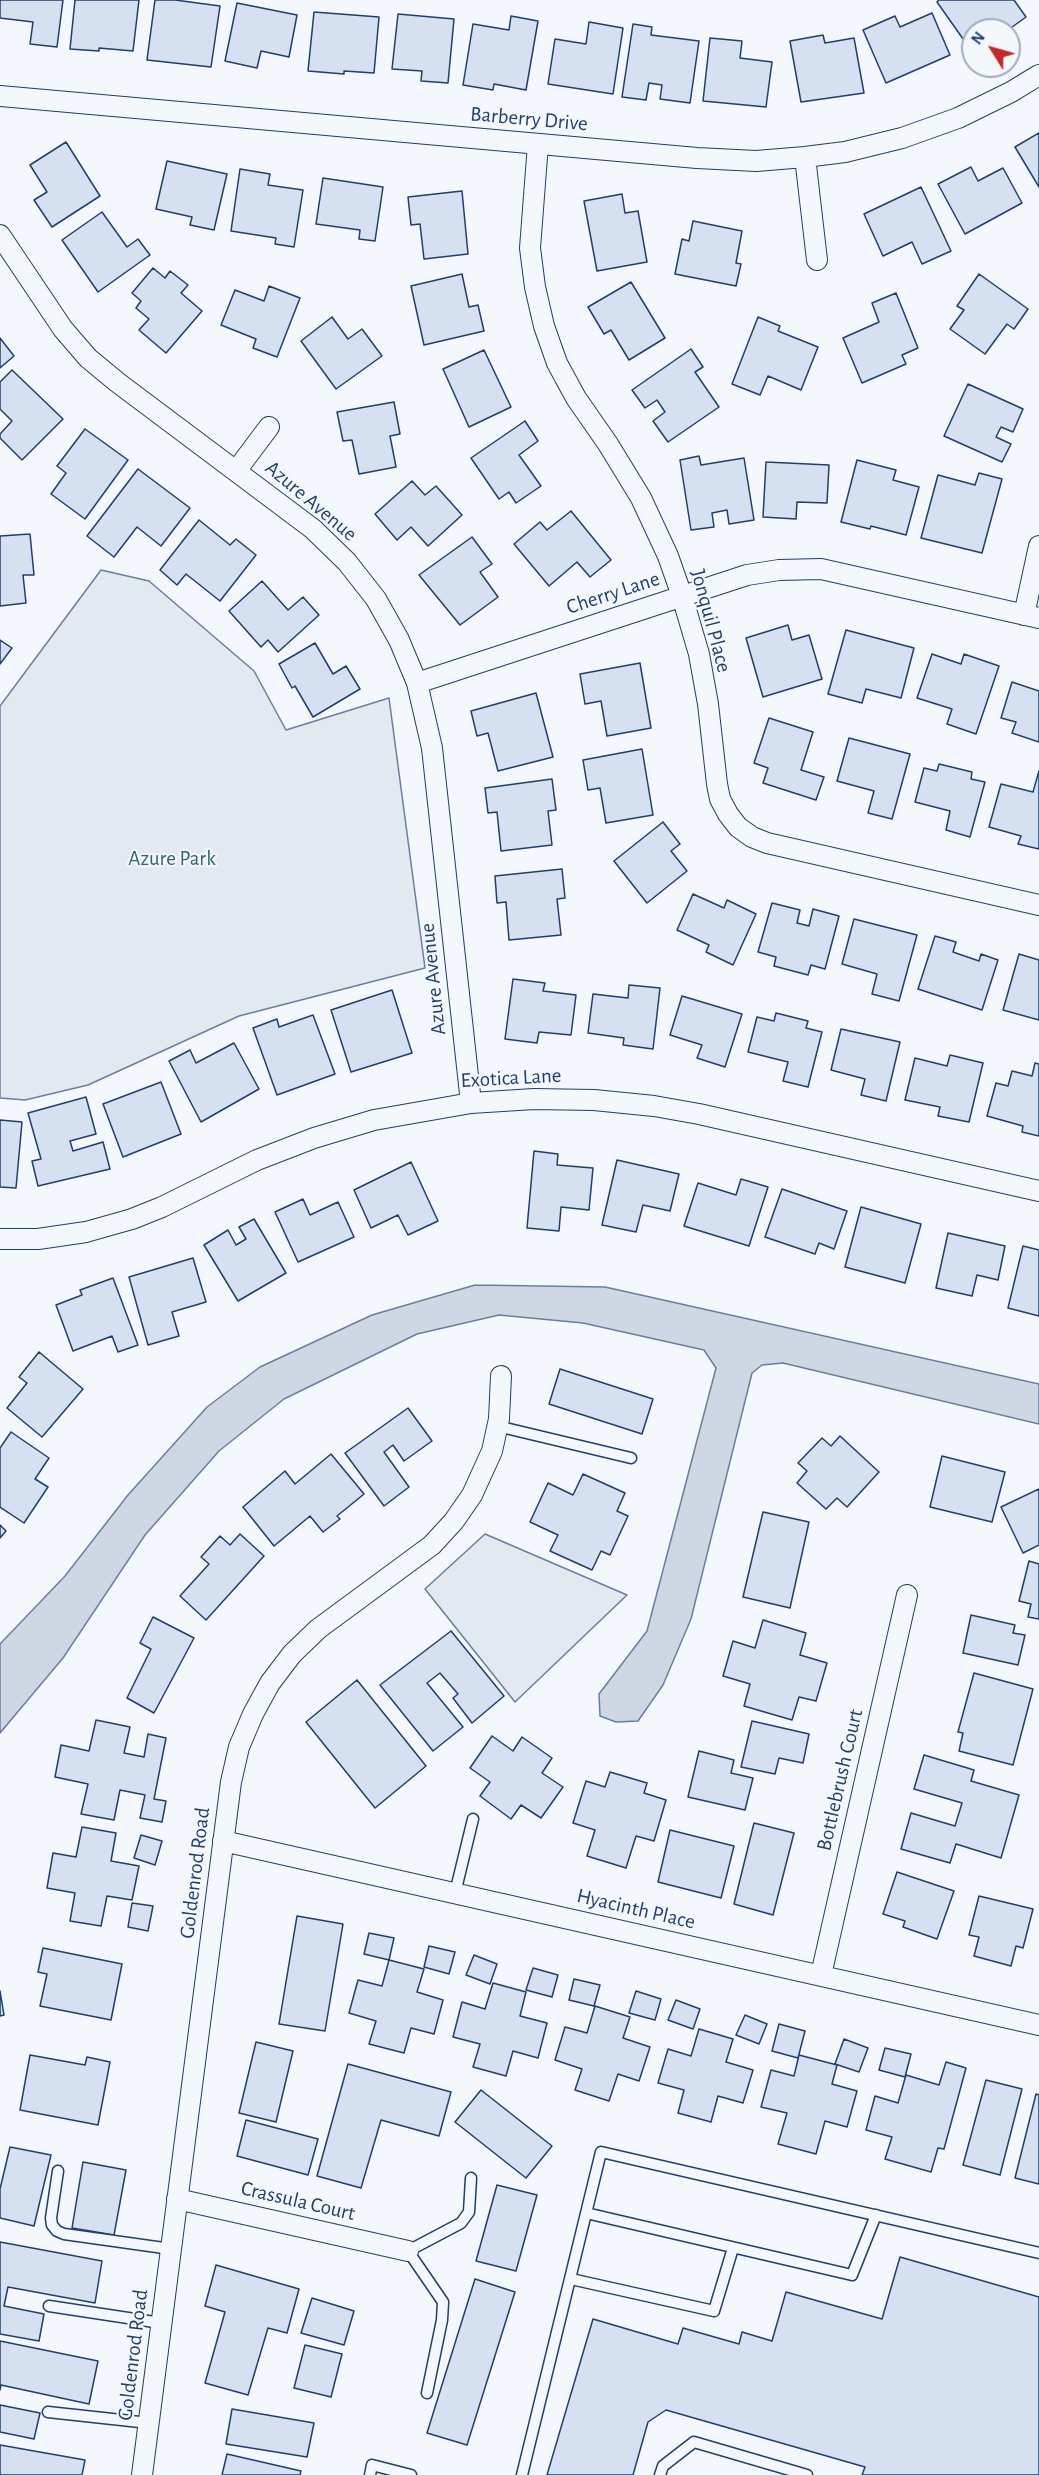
<!DOCTYPE html>
<style>
body{margin:0}
#map{position:relative;width:1039px;height:2475px;overflow:hidden;background:#f4f7fb;font-family:"Alegreya Sans",sans-serif}
canvas{display:block}
.north{position:absolute;left:961px;top:18px;width:60px;height:60px;box-sizing:border-box;background:#f4f7fb;border:2px solid #9eadc5;border-radius:50%;rotate:307deg;font-size:16px;font-weight:700;line-height:24px;text-align:center;color:#1d3f73}
.north::after{content:'';display:block;margin:auto;width:21px;height:27px;background:#c62828;clip-path:polygon(50% 0,100% 100%,50% 72%,0 100%)}
</style>
<div id="map">
<canvas width="1039" height="2475"></canvas>
<div class="north">N</div>
</div>
<script>
const c = document.querySelector('canvas').getContext('2d');
c.lineJoin = 'round';
function paint(path, color) { c.fillStyle = color; c.fill(path, 'evenodd'); }
const poly = rows => new Path2D(rows.map(r => 'M' + r).join(''));
function strokePath(path, color, width, dash) { c.strokeStyle = color; c.lineWidth = width; c.lineCap = dash ? 'butt' : 'round'; c.setLineDash(dash || []); c.stroke(path); }
function drawText(font, color, halo, rows, align = 'center') {
  c.font = font + ' "Alegreya Sans",sans-serif'; c.lineWidth = 4.5; c.setLineDash([]); c.textBaseline = 'middle'; c.strokeStyle = halo; c.fillStyle = color; for (const [text, x, y, turn = 0] of rows) {
    c.save(); c.translate(x, y); c.rotate((+turn || 0) * Math.PI / 180); c.textAlign = isNaN(turn) ? turn : align; if (halo) c.strokeText(text, 0, 0); c.fillText(text, 0, 0); c.restore();
  }
}
const green = poly([
 [101,570,149,581,254,671,286,730,389,698,425,968,239,1016,88,1085,25,1100,0,1098,0,706,101,570],
 [485,1534,627,1595,515,1702,425,1589,485,1534]
]);
paint(green, '#e3e9f0');
strokePath(green, '#687fa3', 1.5);
const water = poly([
 [475,1285,605,1287,1039,1384,1039,1424,783,1363,762,1365,752,1373,691,1619,663,1685,638,1721,616,1722,600,1716,599,1694,647,1631,716,1368,704,1350,583,1323,499,1315,417,1334,284,1399,219,1451,145,1535,63,1658,0,1733,0,1644,65,1576,128,1495,207,1407,260,1367,372,1315,475,1285]
]);
paint(water, '#cfd7e4');
strokePath(water, '#687fa3', 1.5);
const building = poly([
 [0,0,63,0,57,47,30,44,33,22,0,18,0,0],
 [75,0,139,0,133,51,99,48,99,51,70,49,75,0],
 [155,0,175,0,220,6,211,67,147,60,155,0],
 [939,0,1014,0,1026,17,1008,30,1000,30,997,25,990,30,973,30,973,42,968,46,937,2,939,0],
 [237,3,297,15,289,57,261,51,257,68,225,61,237,3],
 [314,12,379,17,374,73,344,71,344,74,308,71,314,12],
 [932,13,950,55,886,83,863,30,895,16,900,27,932,13],
 [398,14,454,19,448,83,421,81,422,71,392,69,398,14],
 [511,16,538,21,526,90,494,84,493,90,463,85,473,24,509,30,511,16],
 [589,22,623,28,613,94,548,84,555,39,586,44,589,22],
 [633,24,652,27,651,35,699,41,690,103,660,99,662,85,649,83,646,100,622,97,633,24],
 [823,35,825,43,854,38,864,93,801,102,790,41,823,35],
 [710,38,742,41,740,58,772,62,766,107,703,101,710,38],
 [1039,133,1039,187,1015,147,1039,133],
 [66,142,100,196,52,227,34,200,47,192,30,165,66,142],
 [167,161,227,174,214,230,190,225,192,217,156,209,167,161],
 [971,167,978,181,1003,168,1022,203,965,234,938,184,971,167],
 [240,169,270,174,268,185,303,190,294,247,275,244,276,238,231,231,240,169],
 [323,178,383,187,375,241,359,239,360,230,316,224,323,178],
 [921,187,951,251,922,264,912,242,883,256,864,214,921,187],
 [462,191,468,254,424,259,420,224,411,225,408,197,462,191],
 [622,194,625,213,638,211,647,262,597,271,584,201,622,194],
 [102,212,127,247,138,239,150,255,98,292,62,240,102,212],
 [693,221,742,231,736,263,741,264,736,286,675,274,682,239,689,241,693,221],
 [153,268,165,278,170,271,188,285,181,293,202,311,166,353,139,330,149,319,136,308,141,301,132,293,153,268],
 [462,274,469,307,478,305,484,331,424,345,411,286,462,274],
 [979,274,1028,309,1014,329,1007,324,985,354,950,329,964,310,957,306,979,274],
 [631,282,665,338,629,360,611,330,604,334,588,307,631,282],
 [269,286,300,298,277,357,253,348,256,339,221,325,235,290,264,301,269,286],
 [896,293,918,348,902,355,906,364,862,383,843,338,879,322,872,303,896,293],
 [332,317,348,339,362,329,382,356,336,389,301,341,332,317],
 [758,317,780,326,778,331,818,347,801,390,768,376,760,395,732,384,758,317],
 [0,338,14,356,0,368,0,338],
 [691,349,703,367,695,372,719,407,668,442,653,421,665,412,657,400,645,408,632,390,691,349],
 [484,350,511,407,469,427,443,369,484,350],
 [12,370,63,419,22,460,0,438,0,434,12,421,0,409,0,382,12,370],
 [968,384,1023,409,1013,432,1001,427,996,437,1011,444,1002,462,944,436,968,384],
 [394,402,400,434,390,436,396,467,359,474,352,440,343,441,337,412,394,402],
 [525,421,538,441,519,455,541,486,516,503,509,492,499,499,471,458,525,421],
 [85,429,128,460,85,519,51,494,66,473,57,466,85,429],
 [699,456,701,465,744,458,754,520,729,524,727,510,712,513,714,527,691,530,680,460,699,456],
 [857,460,896,470,893,480,919,487,906,535,871,526,870,529,841,522,857,460],
 [766,462,829,465,827,503,797,502,796,519,763,517,766,462],
 [138,469,190,508,161,546,137,527,114,557,87,536,138,469],
 [979,473,1002,479,982,553,921,538,938,475,975,485,979,473],
 [412,481,425,495,436,486,462,515,428,546,411,527,397,540,375,514,412,481],
 [571,511,611,560,590,577,577,562,549,586,514,544,540,522,547,530,571,511],
 [199,520,230,545,236,539,256,555,220,601,186,574,177,585,160,570,199,520],
 [30,534,34,575,23,575,26,603,0,606,0,536,30,534],
 [472,537,492,564,480,572,498,597,460,625,419,575,472,537],
 [262,581,288,610,303,597,319,615,278,652,268,640,261,647,229,611,262,581],
 [788,625,792,640,809,635,822,679,763,697,746,638,788,625],
 [846,630,914,648,901,698,866,689,862,703,828,694,846,630],
 [0,640,12,648,0,664,0,640],
 [315,643,333,674,346,666,360,689,313,717,295,686,292,688,279,664,315,643],
 [932,654,961,664,964,654,999,666,976,734,947,724,952,709,917,698,932,654],
 [640,663,651,728,607,736,601,701,585,704,580,674,640,663],
 [1012,682,1039,691,1039,742,1012,733,1016,722,1001,718,1012,682],
 [536,693,553,757,498,771,488,733,477,736,471,711,536,693],
 [769,718,813,732,801,770,824,777,816,800,763,783,768,768,754,763,769,718],
 [849,738,910,754,892,819,868,813,874,791,837,781,849,738],
 [642,749,653,815,606,823,600,788,588,790,583,760,642,749],
 [939,764,972,772,971,779,985,782,970,837,946,830,950,811,915,802,924,768,937,771,939,764],
 [1039,771,1039,849,1018,844,1021,836,989,827,1001,784,1033,792,1039,771],
 [552,779,556,810,548,811,552,845,501,851,497,812,488,813,485,788,552,779],
 [663,822,680,844,671,851,687,871,647,903,614,861,663,822],
 [562,869,565,898,557,899,561,935,509,940,506,902,497,903,495,876,562,869],
 [693,894,724,908,727,900,756,914,733,965,706,952,709,945,677,930,693,894],
 [772,903,800,910,797,923,809,926,813,909,839,916,825,969,811,965,808,975,774,966,776,957,758,952,772,903],
 [854,919,917,935,899,1001,872,994,877,974,842,964,854,919],
 [935,936,956,942,953,952,979,961,981,954,998,960,982,1010,918,989,935,936],
 [1019,954,1039,960,1039,1020,1003,1010,1019,954],
 [513,979,545,983,543,991,576,995,571,1035,539,1032,537,1043,505,1039,513,979],
 [629,985,660,988,653,1049,623,1045,624,1038,588,1033,593,994,628,998,629,985],
 [392,990,412,1053,351,1072,331,1010,392,990],
 [682,996,742,1014,725,1067,697,1058,702,1045,670,1035,682,996],
 [776,1013,808,1021,806,1028,822,1032,808,1087,783,1081,788,1062,748,1052,757,1017,774,1021,776,1013],
 [313,1015,335,1074,277,1095,253,1028,277,1019,279,1027,313,1015],
 [841,1029,900,1042,886,1101,861,1095,865,1079,831,1070,841,1029],
 [234,1043,259,1089,201,1122,169,1061,190,1050,196,1063,234,1043],
 [950,1055,983,1063,969,1122,938,1116,940,1107,905,1100,915,1058,947,1066,950,1055],
 [1035,1063,1039,1064,1039,1136,1022,1132,1023,1126,987,1116,996,1083,1008,1086,1012,1071,1032,1076,1035,1063],
 [161,1082,181,1134,123,1157,103,1104,161,1082],
 [86,1097,96,1134,70,1141,73,1151,103,1142,110,1169,38,1186,32,1161,41,1159,28,1113,86,1097],
 [0,1120,22,1122,16,1188,0,1187,0,1120],
 [534,1151,558,1154,557,1165,593,1168,589,1210,561,1207,559,1231,527,1228,534,1151],
 [617,1160,679,1174,670,1211,643,1205,636,1232,602,1225,617,1160],
 [411,1162,438,1221,408,1235,398,1215,371,1228,354,1190,411,1162],
 [741,1179,768,1187,749,1246,684,1226,698,1183,736,1195,741,1179],
 [782,1189,847,1211,834,1249,819,1243,815,1254,765,1237,782,1189],
 [303,1199,310,1215,338,1202,354,1237,298,1262,275,1212,303,1199],
 [861,1207,921,1224,905,1283,845,1267,861,1207],
 [254,1219,286,1273,238,1301,204,1245,228,1230,236,1245,246,1239,239,1227,254,1219],
 [948,1233,1005,1246,998,1280,977,1275,972,1296,936,1288,948,1233],
 [1023,1246,1039,1250,1039,1316,1008,1308,1023,1246],
 [193,1258,206,1302,172,1312,179,1336,148,1345,129,1277,193,1258],
 [113,1278,138,1345,118,1352,112,1336,73,1351,56,1305,82,1295,80,1290,113,1278],
 [39,1352,83,1389,42,1437,7,1408,27,1383,19,1377,39,1352],
 [560,1369,653,1399,642,1434,549,1404,560,1369],
 [408,1408,432,1441,404,1461,393,1445,384,1452,409,1487,384,1506,345,1453,408,1408],
 [11,1432,49,1458,35,1479,48,1487,24,1523,0,1507,0,1448,11,1432],
 [840,1436,879,1472,847,1507,837,1498,826,1509,797,1483,807,1471,798,1463,822,1438,831,1446,840,1436],
 [331,1454,364,1494,337,1516,340,1519,323,1532,310,1516,274,1546,243,1507,285,1471,295,1484,331,1454],
 [942,1456,1005,1472,992,1522,930,1507,942,1456],
 [583,1474,625,1493,617,1511,628,1516,610,1555,601,1551,592,1570,550,1551,558,1535,530,1522,548,1483,573,1495,583,1474],
 [1039,1489,1039,1545,1023,1553,1001,1507,1039,1489],
 [763,1512,809,1522,790,1608,743,1597,763,1512],
 [0,1525,6,1531,0,1538,0,1525],
 [240,1534,264,1556,206,1620,180,1596,209,1564,201,1557,220,1536,230,1545,240,1534],
 [1029,1561,1039,1564,1039,1619,1028,1617,1031,1604,1019,1601,1029,1561],
 [971,1615,1015,1625,1013,1633,1025,1635,1018,1665,963,1653,971,1615],
 [153,1617,194,1638,154,1713,127,1698,151,1649,140,1643,153,1617],
 [763,1620,806,1633,800,1655,827,1663,816,1701,799,1697,792,1720,744,1706,750,1684,723,1676,733,1641,755,1648,763,1620],
 [451,1631,504,1696,472,1723,453,1698,458,1694,440,1673,427,1683,463,1727,433,1751,380,1685,451,1631],
 [974,1673,1033,1689,1013,1765,959,1751,963,1733,958,1732,974,1673],
 [357,1680,426,1766,375,1808,306,1722,357,1680],
 [96,1720,130,1727,124,1753,144,1757,148,1734,166,1738,154,1799,166,1801,162,1822,140,1818,145,1795,120,1790,114,1820,81,1814,88,1784,55,1777,61,1745,89,1751,96,1720],
 [752,1721,809,1734,803,1763,779,1758,775,1774,741,1767,752,1721],
 [492,1736,513,1751,522,1737,552,1758,542,1773,563,1787,541,1818,521,1805,511,1819,480,1796,490,1782,470,1768,492,1736],
 [699,1751,734,1760,731,1773,753,1778,745,1810,688,1797,699,1751],
 [924,1755,974,1770,971,1781,1019,1795,1001,1858,956,1844,950,1863,901,1849,911,1813,955,1826,962,1803,914,1789,924,1755],
 [610,1772,647,1783,644,1793,666,1800,654,1841,636,1836,626,1868,587,1856,595,1830,573,1823,586,1781,605,1787,610,1772],
 [754,1823,794,1833,773,1915,734,1904,754,1823],
 [82,1827,116,1833,111,1861,139,1866,132,1900,107,1896,101,1926,70,1921,75,1893,47,1888,53,1853,76,1857,82,1827],
 [670,1830,734,1846,721,1898,658,1882,670,1830],
 [141,1835,162,1841,155,1865,134,1858,141,1835],
 [897,1872,954,1891,937,1939,903,1927,905,1921,883,1914,897,1872],
 [979,1896,1033,1909,1023,1948,1016,1946,1011,1966,974,1956,979,1937,969,1935,979,1896],
 [132,1903,153,1906,148,1931,128,1927,132,1903],
 [297,1916,343,1924,325,2031,279,2024,297,1916],
 [369,1933,394,1938,389,1960,364,1954,369,1933],
 [429,1946,455,1952,449,1974,424,1967,429,1946],
 [43,1948,122,1964,111,2020,40,2006,47,1974,38,1972,43,1948],
 [474,1955,497,1964,490,1984,466,1975,474,1955],
 [389,1960,424,1969,417,1992,443,2000,434,2034,411,2028,404,2053,369,2044,376,2021,349,2013,358,1980,382,1986,389,1960],
 [533,1968,558,1975,552,1997,526,1990,533,1968],
 [574,1979,600,1985,594,2006,569,2000,574,1979],
 [493,1983,526,1992,520,2016,547,2023,538,2058,513,2051,506,2076,473,2067,480,2044,453,2037,462,2002,485,2009,493,1983],
 [0,1991,4,2015,0,2016,0,1991],
 [636,1991,661,1999,655,2020,629,2013,636,1991],
 [676,2000,700,2009,693,2029,668,2020,676,2000],
 [595,2006,630,2017,623,2038,650,2047,639,2081,618,2074,609,2101,575,2090,582,2069,555,2060,565,2027,587,2033,595,2006],
 [745,2015,767,2024,759,2044,736,2035,745,2015],
 [779,2024,805,2031,798,2058,772,2051,779,2024],
 [699,2029,733,2039,726,2062,753,2070,743,2103,718,2096,711,2122,678,2113,684,2090,658,2083,668,2049,691,2056,699,2029],
 [844,2039,868,2048,859,2072,835,2064,844,2039],
 [256,2042,293,2051,276,2122,239,2113,256,2042],
 [885,2048,911,2054,905,2077,879,2070,885,2048],
 [30,2055,85,2065,87,2057,110,2062,98,2125,20,2110,30,2055],
 [799,2055,837,2065,832,2084,857,2091,847,2127,825,2121,816,2154,778,2144,787,2113,761,2107,771,2070,794,2076,799,2055],
 [946,2062,966,2068,944,2149,938,2148,931,2172,885,2159,892,2137,866,2130,875,2096,898,2103,906,2075,939,2085,946,2062],
 [348,2064,451,2092,439,2136,381,2120,361,2188,317,2176,348,2064],
 [986,2080,1022,2089,1000,2175,963,2165,986,2080],
 [481,2090,552,2146,526,2178,455,2122,481,2090],
 [1036,2094,1039,2095,1039,2184,1015,2178,1036,2094],
 [246,2120,318,2139,308,2175,237,2156,246,2120],
 [10,2147,51,2155,34,2226,0,2218,0,2189,10,2147],
 [83,2162,126,2170,114,2235,72,2228,83,2162],
 [497,2185,537,2195,516,2271,476,2261,497,2185],
 [0,2242,102,2261,95,2303,8,2287,4,2306,44,2314,39,2341,0,2334,0,2242],
 [900,2257,1039,2297,1039,2475,862,2475,865,2467,666,2410,648,2422,633,2475,547,2475,593,2319,678,2344,683,2328,739,2344,742,2332,772,2341,786,2292,882,2319,900,2257],
 [216,2265,299,2289,287,2333,268,2328,248,2395,205,2383,225,2312,205,2306,216,2265],
 [475,2279,515,2292,467,2445,427,2433,475,2279],
 [312,2298,354,2311,344,2345,301,2333,312,2298],
 [0,2341,98,2361,89,2404,1,2385,0,2390,0,2341],
 [305,2345,342,2354,331,2397,294,2388,305,2345],
 [0,2405,40,2413,34,2439,0,2432,0,2405],
 [232,2409,314,2423,307,2457,226,2444,232,2409],
 [0,2445,85,2460,82,2475,0,2475,0,2445],
 [227,2454,301,2471,300,2475,222,2475,227,2454]
]);
paint(building, '#d5e0f0');
strokePath(building, '#1d3f73', 1.5);
const lane = poly([
 [497,1426,631,1458],
 [455,1893,473,1819],
 [58,2171,51,2218,52,2225,57,2231,64,2234,171,2249],
 [586,2213,852,2275,876,2215],
 [571,2279,714,2311,733,2248],
 [49,2306,161,2323],
 [427,2393,442,2320,443,2302,408,2251,461,2223,469,2212,471,2178],
 [48,2412,149,2423],
 [370,2475,372,2465,411,2475],
 [522,2475,601,2152,1039,2253],
 [660,2475,663,2466,694,2442,807,2475]
]);
const street = poly([
 [0,96,697,158,756,161,805,157,845,152,902,138,958,118,1011,92,1039,75],
 [538,144,530,248,535,287,544,326,557,363,576,398,608,444,641,498,668,556,682,596,699,654,708,704,717,784,720,799,728,814,738,827,752,837,767,843,1039,905],
 [805,157,817,260],
 [0,235,63,329,88,358,117,382,313,529,347,562,376,599,399,640,417,683,432,748,471,1103],
 [236,471,269,427],
 [1024,615,1039,546],
 [417,683,747,575,779,570,821,569,1039,618],
 [0,1239,38,1239,86,1232,132,1219,162,1207,257,1160,314,1138,374,1120,471,1103,534,1099,594,1100,654,1106,699,1114,1039,1191],
 [223,1841,1039,2025],
 [821,1975,907,1595],
 [177,2199,408,2251],
 [142,2475,231,1782,239,1747,253,1714,270,1683,292,1654,318,1629,432,1545,454,1521,472,1495,492,1451,499,1419,501,1376]
]);
strokePath(lane, '#1d3f73', 13);
strokePath(street, '#1d3f73', 22);
strokePath(lane, '#f4f7fb', 10);
strokePath(street, '#f4f7fb', 20);
drawText('21px', '#1d3f73', '#f4f7fb', [
 ["Barberry Drive",529,119,5],
 ["Azure Avenue",311,501,40],
 ["Cherry Lane",613,593,-18],
 ["Jonquil Place",711,621,75],
 ["Azure Avenue",433,979,-96],
 ["Exotica Lane",511,1078,-3],
 ["Bottlebrush Court",840,1780,-77],
 ["Goldenrod Road",195,1873,-83],
 ["Hyacinth Place",636,1909,13],
 ["Crassula Court",298,2201,13],
 ["Goldenrod Road",133,2355,-83]
]);
drawText('21px', '#2c6c60', '#f4f7fb', [
 ["Azure Park",172,859]
]);
</script>
